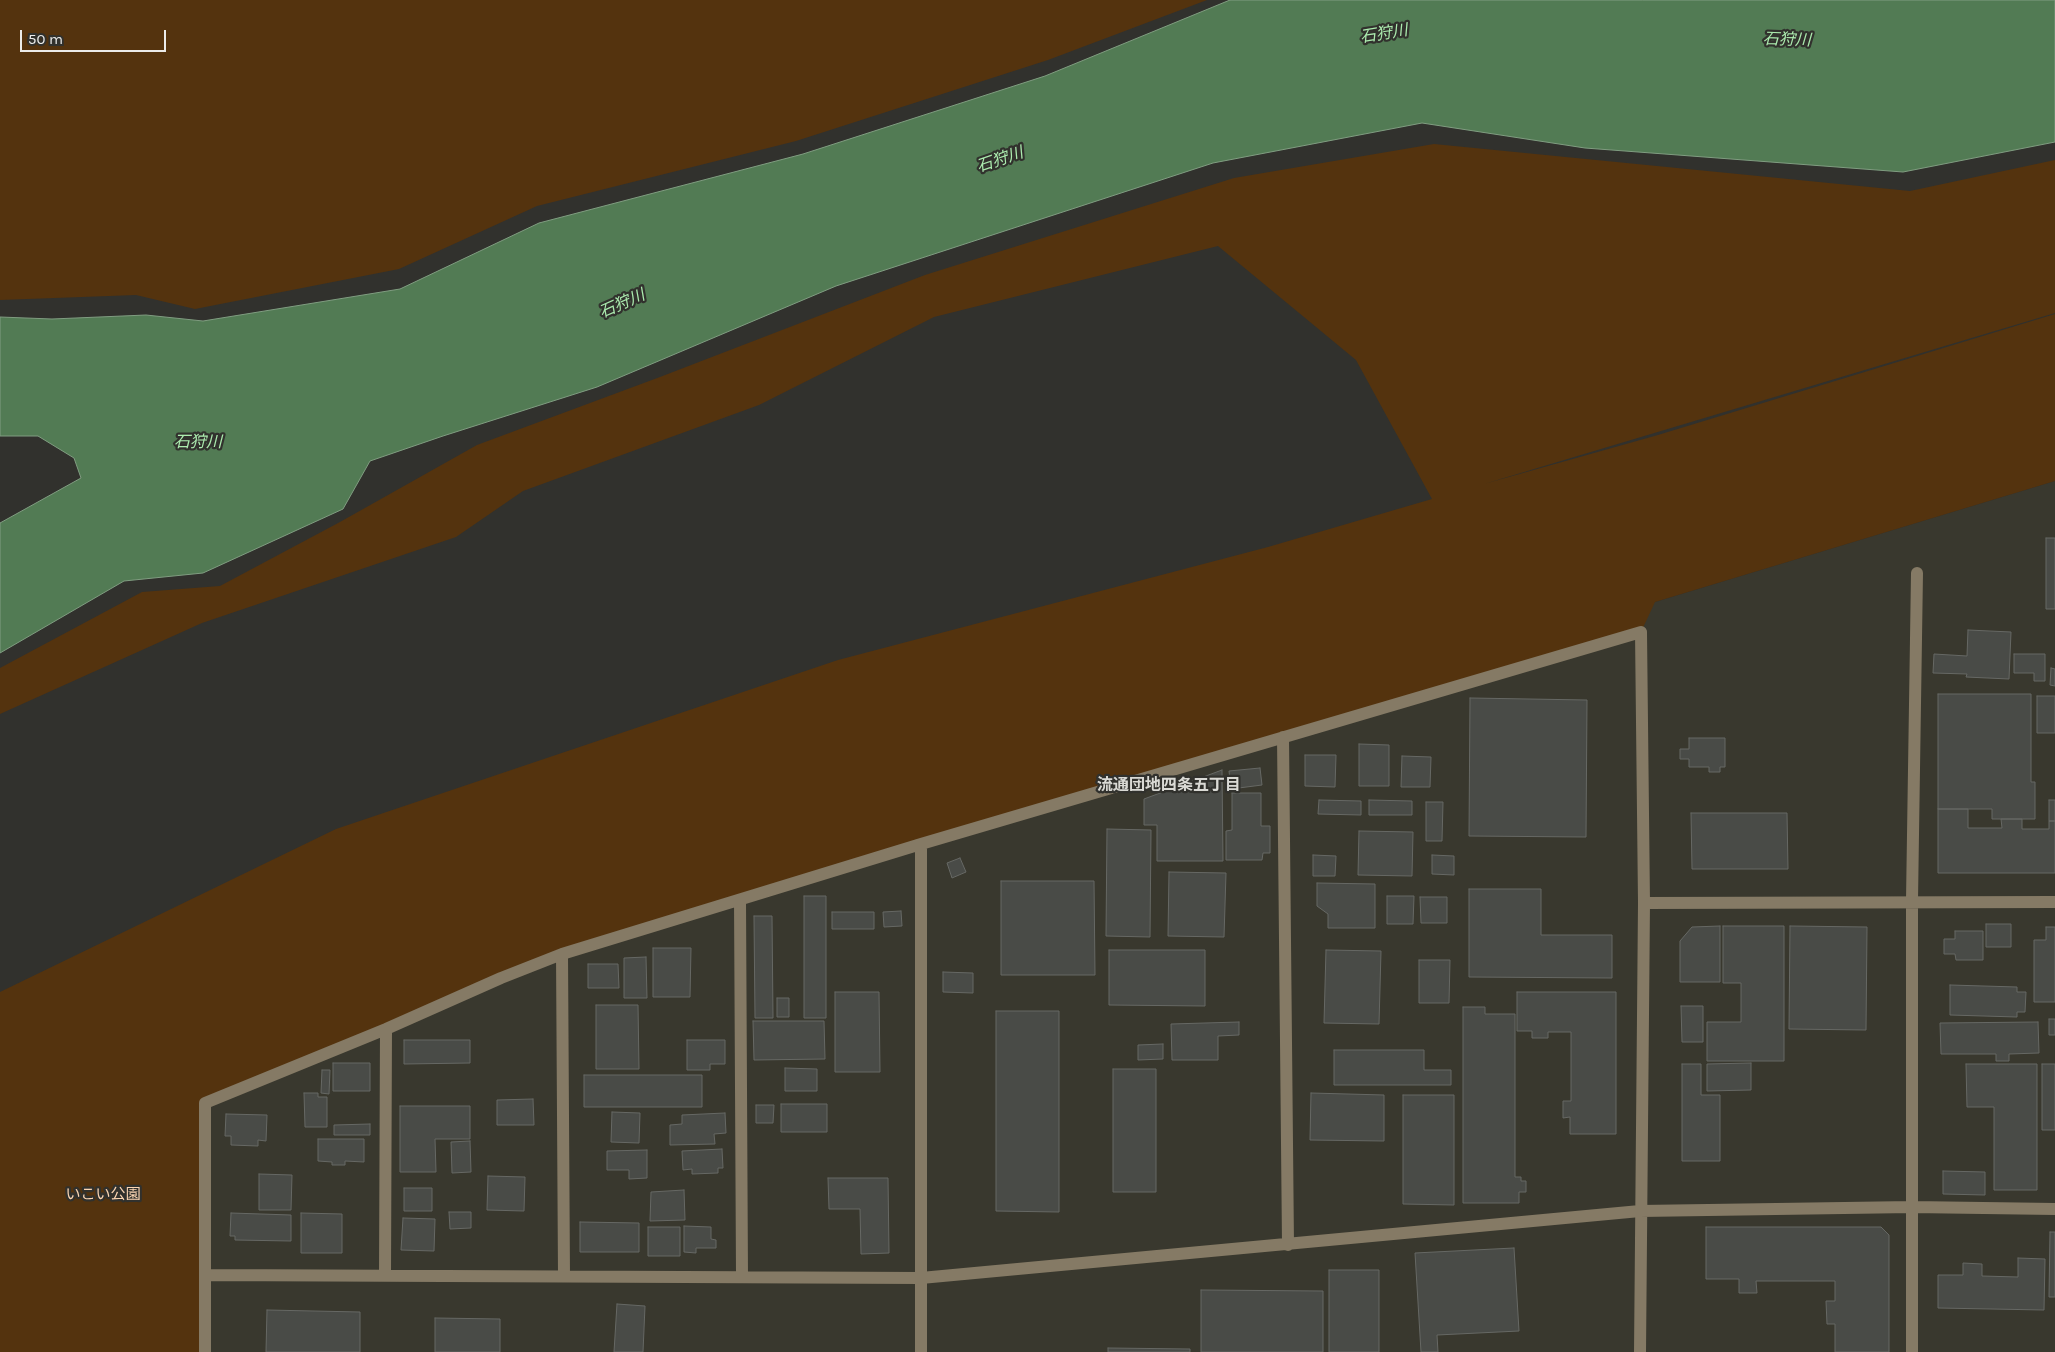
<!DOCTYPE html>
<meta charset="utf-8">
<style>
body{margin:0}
#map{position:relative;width:2055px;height:1352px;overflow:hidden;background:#31312d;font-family:Karla,sans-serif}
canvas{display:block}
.scale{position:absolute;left:20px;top:30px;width:146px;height:22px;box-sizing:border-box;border:2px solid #ebebe9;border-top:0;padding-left:6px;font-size:15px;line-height:18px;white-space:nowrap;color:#ebebe9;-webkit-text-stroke:4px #31312d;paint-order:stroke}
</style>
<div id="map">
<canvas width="2055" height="1352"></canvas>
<div class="scale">50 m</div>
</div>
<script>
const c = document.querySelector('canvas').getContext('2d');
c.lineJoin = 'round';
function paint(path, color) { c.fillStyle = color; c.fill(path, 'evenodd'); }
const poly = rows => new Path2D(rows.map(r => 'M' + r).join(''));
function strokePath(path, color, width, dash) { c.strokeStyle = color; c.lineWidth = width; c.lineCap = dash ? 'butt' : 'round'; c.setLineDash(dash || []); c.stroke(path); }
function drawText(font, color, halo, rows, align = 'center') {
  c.font = font + ' Karla,"Noto Sans JP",sans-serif'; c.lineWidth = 4.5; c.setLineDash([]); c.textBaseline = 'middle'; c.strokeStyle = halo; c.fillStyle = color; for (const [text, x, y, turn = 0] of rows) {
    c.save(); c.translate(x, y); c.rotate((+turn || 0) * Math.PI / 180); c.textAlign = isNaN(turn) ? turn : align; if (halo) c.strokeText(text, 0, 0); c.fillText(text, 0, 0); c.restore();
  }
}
paint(poly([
 [2055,481,2055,1352,205,1352,205,1103,501,978,1655,602]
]), '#39382e');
paint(poly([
 [0,0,1207,0,1048,60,796,141,537,206,399,269,195,309,136,295,0,300],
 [1434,144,1910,191,2055,160,2055,313,1484,484,1658,435,2055,314,2055,481,1655,602,1641,632,562,954,206,1103,205,1352,0,1352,0,992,336,829,838,660,1268,547,1432,499,1356,360,1218,246,934,317,759,405,523,491,456,537,202,623,0,714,0,668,142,592,220,586,340,522,477,445,660,377,925,275,1234,178]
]), '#54330e');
const water = poly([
 [1230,0,2055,0,2055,142,1903,172,1585,148,1422,123,1213,163,836,286,597,387,443,436,370,461,343,509,203,573,124,581,0,653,0,523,81,478,74,458,38,436,0,436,0,317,52,319,146,315,203,321,400,289,539,223,803,154,1045,76,1230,0]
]);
paint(water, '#527b54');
strokePath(water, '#809d81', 1);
const building = poly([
 [2046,538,2055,538,2055,609,2046,609,2046,538],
 [1968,630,2011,632,2009,679,1966,677,1967,674,1933,673,1934,654,1967,656,1968,630],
 [2014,654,2045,654,2045,681,2034,681,2034,673,2014,673,2014,654],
 [2051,668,2055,669,2055,686,2050,685,2051,668],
 [1938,694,2031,694,2031,782,2035,782,2035,819,1992,819,1992,809,1938,809,1938,694],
 [2037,696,2055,696,2055,733,2037,733,2037,696],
 [1470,698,1587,700,1586,837,1469,836,1470,698],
 [1689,738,1725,738,1725,767,1720,767,1720,772,1709,772,1709,767,1689,767,1689,759,1680,759,1680,749,1689,749,1689,738],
 [1359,744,1389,745,1389,786,1359,786,1359,744],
 [1305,755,1336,755,1335,787,1305,786,1305,755],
 [1402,756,1431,757,1430,787,1401,787,1402,756],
 [1260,768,1262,785,1231,789,1229,771,1260,768],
 [1222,770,1223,861,1157,861,1157,825,1144,825,1144,799,1222,770],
 [1232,793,1261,793,1261,826,1270,826,1270,853,1263,853,1262,860,1226,860,1226,831,1232,830,1232,793],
 [1319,800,1361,801,1361,815,1318,814,1319,800],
 [1369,800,1412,801,1412,815,1369,815,1369,800],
 [2049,800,2055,800,2055,821,2049,821,2049,800],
 [1426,802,1443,802,1442,841,1426,841,1426,802],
 [1938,809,1968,809,1968,828,2002,828,2001,819,2022,819,2022,829,2049,829,2049,821,2055,821,2055,873,1938,873,1938,809],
 [1691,813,1787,813,1788,869,1692,869,1691,813],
 [1107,829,1151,830,1150,937,1106,936,1107,829],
 [1359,831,1413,832,1412,876,1358,875,1359,831],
 [1313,855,1336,856,1335,876,1313,876,1313,855],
 [1432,855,1454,856,1454,875,1432,874,1432,855],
 [960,858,966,872,952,878,947,863,960,858],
 [1169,872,1226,873,1224,937,1168,936,1169,872],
 [1001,881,1094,881,1095,975,1001,975,1001,881],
 [1317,883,1375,884,1375,928,1328,928,1328,914,1317,906,1317,883],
 [1469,889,1541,889,1541,935,1612,935,1612,978,1469,977,1469,889],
 [804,896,826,896,826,1018,804,1018,804,896],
 [1387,896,1414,896,1413,924,1387,924,1387,896],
 [1420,897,1447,897,1447,923,1421,923,1420,897],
 [901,911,902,926,884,927,883,912,901,911],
 [832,912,874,912,874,929,832,929,832,912],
 [754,916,772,916,773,1018,755,1018,754,916],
 [1986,924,2011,924,2011,947,1986,947,1986,924],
 [1720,926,1720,982,1680,982,1680,941,1692,927,1720,926],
 [1723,926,1784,926,1784,1061,1707,1061,1707,1022,1741,1022,1741,983,1723,983,1723,926],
 [1790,926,1867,927,1866,1030,1789,1029,1790,926],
 [2046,927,2055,927,2055,1002,2034,1002,2034,940,2046,940,2046,927],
 [1955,931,1983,931,1983,960,1956,960,1955,954,1944,954,1944,939,1955,939,1955,931],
 [653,948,691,948,690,997,653,997,653,948],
 [1109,950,1205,950,1205,1006,1109,1005,1109,950],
 [1326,950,1381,951,1379,1024,1324,1023,1326,950],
 [646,957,647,998,624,998,624,958,646,957],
 [1419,960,1450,960,1449,1003,1419,1003,1419,960],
 [588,964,618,964,619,988,588,988,588,964],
 [943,972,973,973,973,993,943,992,943,972],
 [1950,985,2017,987,2017,992,2026,992,2025,1012,2017,1012,2017,1017,1950,1015,1950,985],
 [835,992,879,992,880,1072,835,1072,835,992],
 [1517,992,1616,992,1616,1134,1570,1134,1570,1117,1563,1118,1563,1101,1571,1101,1571,1032,1548,1032,1548,1038,1532,1038,1532,1031,1517,1031,1517,992],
 [777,998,789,998,789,1017,777,1017,777,998],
 [596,1005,638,1005,639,1069,596,1069,596,1005],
 [1681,1006,1703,1006,1703,1042,1682,1042,1681,1006],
 [1463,1007,1485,1007,1485,1014,1515,1014,1515,1177,1521,1177,1521,1181,1526,1181,1526,1192,1519,1192,1519,1203,1463,1203,1463,1007],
 [996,1011,1059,1011,1059,1212,996,1211,996,1011],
 [2049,1019,2055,1019,2055,1035,2049,1035,2049,1019],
 [753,1021,824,1021,825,1059,754,1060,753,1021],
 [1239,1022,1239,1035,1218,1036,1218,1060,1172,1060,1171,1024,1239,1022],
 [2038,1022,2039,1053,2009,1054,2009,1061,1996,1061,1996,1054,1941,1054,1940,1023,2038,1022],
 [404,1040,470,1040,470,1063,404,1064,404,1040],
 [687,1040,725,1040,725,1064,710,1064,710,1070,687,1070,687,1040],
 [1163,1044,1163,1059,1138,1060,1138,1045,1163,1044],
 [1334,1050,1424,1050,1424,1070,1451,1070,1451,1085,1334,1085,1334,1050],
 [333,1063,370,1063,370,1091,333,1091,333,1063],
 [1751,1063,1751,1090,1707,1091,1707,1064,1751,1063],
 [1682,1064,1701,1064,1701,1095,1720,1095,1720,1161,1682,1161,1682,1064],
 [1966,1064,2037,1064,2037,1190,1994,1190,1994,1107,1967,1107,1966,1064],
 [2042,1064,2055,1064,2055,1130,2042,1130,2042,1064],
 [785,1068,817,1069,817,1091,785,1091,785,1068],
 [1113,1069,1156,1069,1156,1192,1113,1192,1113,1069],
 [322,1070,330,1070,329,1094,321,1093,322,1070],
 [584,1075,702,1075,702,1107,584,1107,584,1075],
 [304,1093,318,1093,318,1097,327,1097,327,1127,305,1127,304,1093],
 [1311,1093,1384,1095,1384,1141,1310,1140,1311,1093],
 [1403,1095,1454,1095,1454,1205,1403,1204,1403,1095],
 [533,1099,534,1125,497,1125,497,1100,533,1099],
 [781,1104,827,1104,827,1132,781,1132,781,1104],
 [756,1105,774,1105,773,1123,756,1123,756,1105],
 [400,1106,470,1106,470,1139,435,1139,436,1172,400,1172,400,1106],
 [612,1112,640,1113,639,1143,611,1142,612,1112],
 [725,1113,726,1133,714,1134,715,1144,670,1145,670,1125,682,1124,682,1115,725,1113],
 [226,1114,267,1115,266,1141,258,1140,258,1146,231,1145,231,1136,225,1136,226,1114],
 [370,1124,370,1135,334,1135,334,1125,370,1124],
 [318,1139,364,1139,364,1162,345,1161,345,1165,332,1165,332,1162,318,1161,318,1139],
 [470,1141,471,1172,452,1173,451,1142,470,1141],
 [722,1149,723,1168,718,1168,718,1173,692,1174,692,1169,683,1170,682,1151,722,1149],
 [647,1150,647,1178,629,1179,629,1170,607,1170,607,1151,647,1150],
 [1943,1171,1985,1172,1985,1195,1943,1194,1943,1171],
 [259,1174,292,1175,291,1210,259,1210,259,1174],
 [488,1176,525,1177,524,1211,487,1210,488,1176],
 [828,1178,888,1178,889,1253,861,1254,860,1209,829,1209,828,1178],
 [404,1188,432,1188,432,1211,404,1211,404,1188],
 [684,1190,685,1220,650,1221,651,1192,684,1190],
 [449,1212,471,1212,471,1228,450,1229,449,1212],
 [231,1213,291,1215,291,1241,235,1240,235,1236,230,1236,231,1213],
 [301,1213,342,1214,342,1253,301,1253,301,1213],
 [403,1218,435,1219,434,1251,401,1250,403,1218],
 [580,1222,639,1223,639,1252,580,1252,580,1222],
 [684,1226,711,1227,711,1239,716,1240,716,1248,696,1248,696,1253,684,1252,684,1226],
 [648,1227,680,1227,680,1256,648,1256,648,1227],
 [1706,1227,1881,1227,1889,1235,1889,1352,1835,1352,1835,1324,1827,1324,1826,1301,1835,1301,1835,1281,1756,1281,1757,1293,1739,1293,1739,1279,1706,1279,1706,1227],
 [2050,1232,2055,1232,2055,1297,2049,1297,2050,1232],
 [1514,1248,1519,1331,1437,1335,1438,1352,1421,1352,1415,1253,1514,1248],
 [2018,1258,2045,1259,2044,1310,1938,1308,1938,1275,1963,1275,1963,1263,1982,1264,1982,1276,2018,1277,2018,1258],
 [1329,1270,1379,1270,1379,1352,1329,1352,1329,1270],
 [1201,1290,1323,1291,1323,1352,1201,1352,1201,1290],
 [617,1304,645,1306,643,1352,614,1352,617,1304],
 [267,1310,360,1312,360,1352,266,1352,267,1310],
 [435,1318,500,1319,500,1352,435,1352,435,1318],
 [1108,1348,1190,1349,1190,1352,1108,1352,1108,1348]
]);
paint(building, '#494b47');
strokePath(building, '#666864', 1);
strokePath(poly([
 [1283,737,1288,1245],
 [740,900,742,1276],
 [1644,903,2055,902],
 [562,954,564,1276],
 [206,1275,921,1278,1640,1211,1912,1207,2055,1209],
 [385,1275,386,1029],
 [205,1352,205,1103,386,1029,501,978,562,954,921,844,1641,632,1644,903,1640,1352],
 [921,1352,921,844],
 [1912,1352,1912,900,1917,573]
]), '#857a65', 12);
drawText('15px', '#fbd5b2', '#31312d', [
 ["いこい公園",103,1195]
]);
drawText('italic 16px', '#acecaf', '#31312d', [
 ["石狩川",1384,34,-9],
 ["石狩川",1787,40,2],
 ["石狩川",1000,160,-19],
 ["石狩川",622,304,-24],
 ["石狩川",198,442]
]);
drawText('bold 16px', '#dadad5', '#31312d', [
 ["流通団地四条五丁目",1169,785]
]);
</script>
